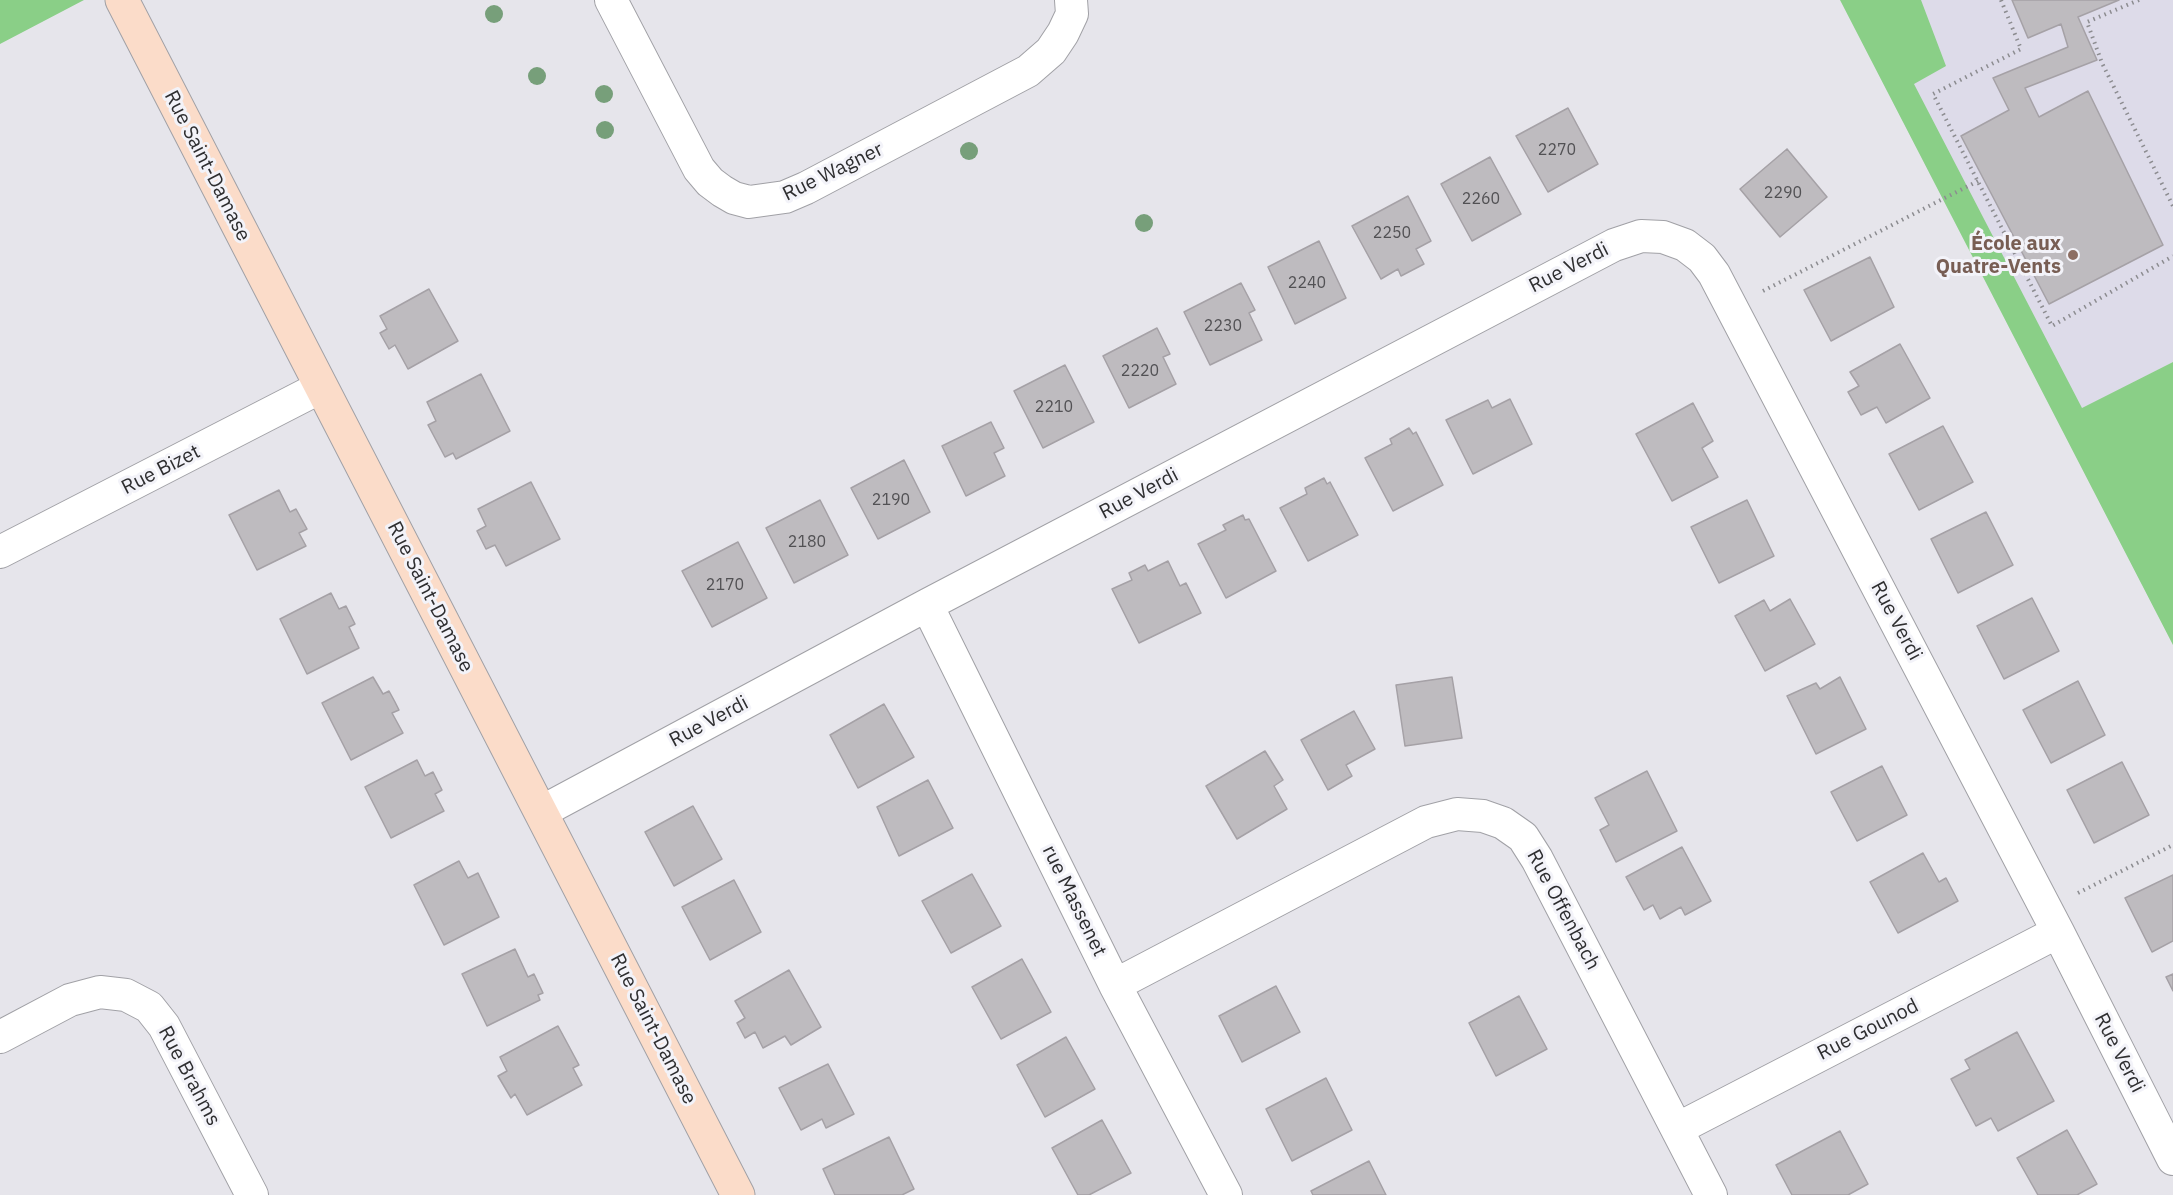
<!DOCTYPE html>
<meta charset="utf-8">
<style>
body{margin:0}
canvas{display:block;background:#e6e5eb}
</style>
<canvas width="2173" height="1195"></canvas>
<script>
const c = document.querySelector('canvas').getContext('2d');
c.lineJoin = 'round';
function paint(path, color) { c.fillStyle = color; c.fill(path, 'evenodd'); }
const poly = rows => new Path2D(rows.map(r => 'M' + r).join(''));
function strokePath(path, color, width, dash) { c.strokeStyle = color; c.lineWidth = width; c.lineCap = dash ? 'butt' : 'round'; c.setLineDash(dash || []); c.stroke(path); }
function drawText(font, color, halo, rows, align = 'center') {
  c.font = font + ' "IBM Plex Sans",sans-serif'; c.lineWidth = 6; c.setLineDash([]); c.textBaseline = 'middle'; c.strokeStyle = halo; c.fillStyle = color; for (const [text, x, y, turn = 0] of rows) {
    c.save(); c.translate(x, y); c.rotate((+turn || 0) * Math.PI / 180); c.textAlign = isNaN(turn) ? turn : align; if (halo) c.strokeText(text, 0, 0); c.fillText(text, 0, 0); c.restore();
  }
}
paint(poly([
 [1841,0,2173,0,2173,362,2058,421]
]), '#dddbe9');
paint(poly([
 [0,0,84,0,0,44],
 [1840,0,1921,0,1946,66,1914,84,2082,408,2173,362,2173,645]
]), '#8acf87');
const building = poly([
 [2012,0,2119,0,2078,17,2097,60,2025,88,2039,117,2088,91,2163,245,2049,304,1961,136,2009,110,1993,78,2068,47,2061,24,2028,38,2012,0],
 [1568,108,1598,164,1548,192,1516,136,1568,108],
 [1787,149,1827,197,1780,237,1740,189,1787,149],
 [1490,157,1521,214,1472,241,1441,184,1490,157],
 [1408,196,1431,241,1416,249,1424,264,1401,276,1398,269,1381,279,1352,226,1408,196],
 [1319,241,1346,298,1295,324,1268,267,1319,241],
 [1870,257,1894,307,1831,341,1804,290,1870,257],
 [1241,283,1255,310,1249,313,1262,340,1210,365,1184,312,1241,283],
 [429,289,458,341,408,369,395,345,389,349,385,342,380,333,387,329,380,316,429,289],
 [1157,328,1170,354,1163,357,1176,384,1129,408,1103,356,1157,328],
 [1900,344,1930,398,1886,423,1877,407,1861,415,1848,392,1859,386,1850,372,1900,344],
 [1065,365,1094,422,1043,448,1014,391,1065,365],
 [481,374,510,431,456,459,453,453,445,457,428,425,436,421,427,402,481,374],
 [1510,399,1532,444,1473,474,1446,420,1488,400,1492,408,1510,399],
 [1693,403,1713,441,1702,448,1718,477,1672,501,1636,434,1693,403],
 [991,422,1004,448,994,453,1005,476,966,496,942,446,991,422],
 [1943,426,1973,482,1919,510,1889,454,1943,426],
 [1409,428,1413,434,1416,432,1443,485,1393,511,1365,458,1392,444,1390,439,1409,428],
 [904,460,930,512,878,539,851,488,904,460],
 [1324,478,1327,484,1330,482,1358,535,1308,561,1280,508,1307,494,1305,488,1324,478],
 [531,482,560,539,506,566,495,545,486,549,477,531,486,526,478,509,531,482],
 [279,490,290,512,296,509,307,529,299,533,306,546,257,570,229,515,279,490],
 [820,500,848,555,794,583,766,528,820,500],
 [1747,500,1774,556,1719,583,1691,527,1747,500],
 [1986,512,2013,565,1958,593,1931,539,1986,512],
 [1243,515,1245,520,1249,519,1276,571,1226,598,1198,544,1226,530,1223,525,1243,515],
 [738,542,767,598,712,627,682,571,738,542],
 [1168,561,1180,586,1186,583,1201,613,1139,643,1112,589,1132,580,1129,573,1145,565,1148,571,1168,561],
 [331,593,339,609,346,606,355,624,349,627,359,648,307,674,280,619,331,593],
 [2032,598,2059,651,2004,679,1977,626,2032,598],
 [1790,599,1815,644,1765,671,1735,616,1764,600,1770,611,1790,599],
 [373,677,383,694,389,691,395,702,399,710,392,713,403,733,351,760,322,703,373,677],
 [1452,677,1462,738,1405,746,1396,685,1452,677],
 [1840,677,1866,729,1816,754,1787,696,1816,683,1820,689,1840,677],
 [2078,681,2105,735,2051,763,2023,710,2078,681],
 [884,704,914,757,858,788,830,735,884,704],
 [1354,711,1375,749,1346,765,1352,776,1328,790,1301,740,1354,711],
 [1265,751,1283,780,1274,786,1287,809,1237,839,1206,786,1265,751],
 [417,760,425,776,433,772,442,790,435,794,444,811,391,838,365,787,417,760],
 [2122,762,2149,815,2094,843,2067,790,2122,762],
 [1882,766,1907,815,1857,841,1831,792,1882,766],
 [1647,771,1677,831,1616,862,1600,830,1609,825,1595,798,1647,771],
 [928,780,953,828,899,856,877,807,928,780],
 [693,806,722,859,674,886,645,832,693,806],
 [1682,847,1711,901,1685,915,1681,907,1660,919,1653,905,1644,910,1626,877,1682,847],
 [1923,853,1939,882,1946,878,1958,901,1898,933,1870,882,1923,853],
 [459,861,468,878,478,873,499,917,444,945,414,885,459,861],
 [972,874,1001,926,951,953,922,901,972,874],
 [2173,875,2173,941,2152,952,2125,898,2173,875],
 [734,880,761,932,710,960,682,907,734,880],
 [515,949,528,977,534,974,543,993,538,995,540,1000,487,1026,462,974,515,949],
 [1022,959,1051,1012,1001,1039,972,987,1022,959],
 [789,970,821,1027,791,1045,785,1036,763,1048,755,1032,745,1038,737,1023,745,1018,735,1001,789,970],
 [2173,974,2173,991,2166,977,2173,974],
 [1276,986,1300,1032,1242,1062,1219,1016,1276,986],
 [1519,996,1547,1049,1496,1076,1469,1023,1519,996],
 [558,1026,579,1065,573,1068,582,1085,527,1115,515,1094,511,1098,498,1076,507,1071,500,1057,558,1026],
 [2017,1032,2054,1101,1998,1131,1991,1118,1976,1126,1951,1079,1970,1069,1965,1060,2017,1032],
 [1066,1037,1095,1089,1045,1117,1017,1065,1066,1037],
 [828,1064,854,1114,826,1128,822,1119,801,1130,779,1088,828,1064],
 [1326,1078,1352,1130,1292,1161,1266,1109,1326,1078],
 [1102,1120,1131,1173,1089,1195,1078,1195,1052,1148,1102,1120],
 [2067,1130,2097,1184,2077,1195,2038,1195,2017,1158,2067,1130],
 [1840,1131,1868,1184,1848,1195,1792,1195,1776,1165,1840,1131],
 [889,1137,914,1189,902,1195,835,1195,823,1169,889,1137],
 [1369,1161,1386,1195,1313,1195,1311,1191,1369,1161]
]);
paint(building, '#bebbbf');
strokePath(building, '#a5a1a6', 1.5);
const street = poly([
 [611,0,699,169,710,182,722,191,734,198,749,202,785,197,806,188,1028,71,1051,51,1063,33,1072,14,1071,0],
 [0,552,321,387],
 [927,605,1115,985,1226,1195],
 [541,812,927,605,1614,245,1641,236,1663,237,1685,245,1702,258,1714,274,2058,932,2173,1159],
 [1115,985,1426,822,1457,814,1483,816,1503,823,1523,837,1537,859,1711,1195],
 [0,1037,70,1000,100,992,126,995,149,1007,164,1026,252,1195],
 [1677,1129,2058,932]
]);
const secondary = poly([
 [122,0,738,1195]
]);
strokePath(street, '#a1a1a6', 34);
strokePath(secondary, '#a1a1a6', 35);
strokePath(poly([
 [2001,0,2021,49,1933,94,2052,326,2173,256],
 [2139,0,2087,22,2102,63,2173,206],
 [1763,291,1978,181],
 [2078,893,2173,845]
]), '#8c8c90', 4, [1.5, 4.5]);
strokePath(street, '#fff', 32);
strokePath(secondary, '#fbdcc9', 33);
c.fillStyle = '#779f7a';
for (const [x, y] of [
 [494,14],
 [537,76],
 [604,94],
 [605,130],
 [969,151],
 [1144,223]
]) { c.beginPath(); c.arc(x, y, 9, 0, 2 * Math.PI); c.fill(); }
for (const [x, y, r, color] of [
 [2073,255,6,"#8d6e63"]
]) { const dot = new Path2D(); dot.arc(x, y, r, 0, 2 * Math.PI); c.fillStyle = color; c.fill(dot); strokePath(dot, '#f3f3f9', 2); }
drawText('16px', '#525154', null, [
 ["2270",1557,150],
 ["2290",1783,193],
 ["2260",1481,199],
 ["2250",1392,233],
 ["2240",1307,283],
 ["2230",1223,326],
 ["2220",1140,371],
 ["2210",1054,407],
 ["2190",891,500],
 ["2180",807,542],
 ["2170",725,585]
]);
drawText('20px', '#2e2e30', '#f3f3f9', [
 ["Rue Saint-Damase",207,166,63],
 ["Rue Wagner",833,172,-26],
 ["Rue Verdi",1569,268,-27],
 ["Rue Bizet",161,470,-27],
 ["Rue Verdi",1139,494,-28],
 ["Rue Saint-Damase",430,597,63],
 ["Rue Verdi",1896,621,62],
 ["Rue Verdi",709,722,-28],
 ["rue Massenet",1074,901,64],
 ["Rue Offenbach",1563,910,62],
 ["Rue Saint-Damase",653,1029,63],
 ["Rue Gounod",1868,1030,-27],
 ["Rue Verdi",2119,1053,63],
 ["Rue Brahms",189,1076,62]
]);
drawText('bold 20px', '#785e54', '#f3f3f9', [
 ["École aux",2061,244],
 ["Quatre-Vents",2061,267]
], 'right');
</script>
